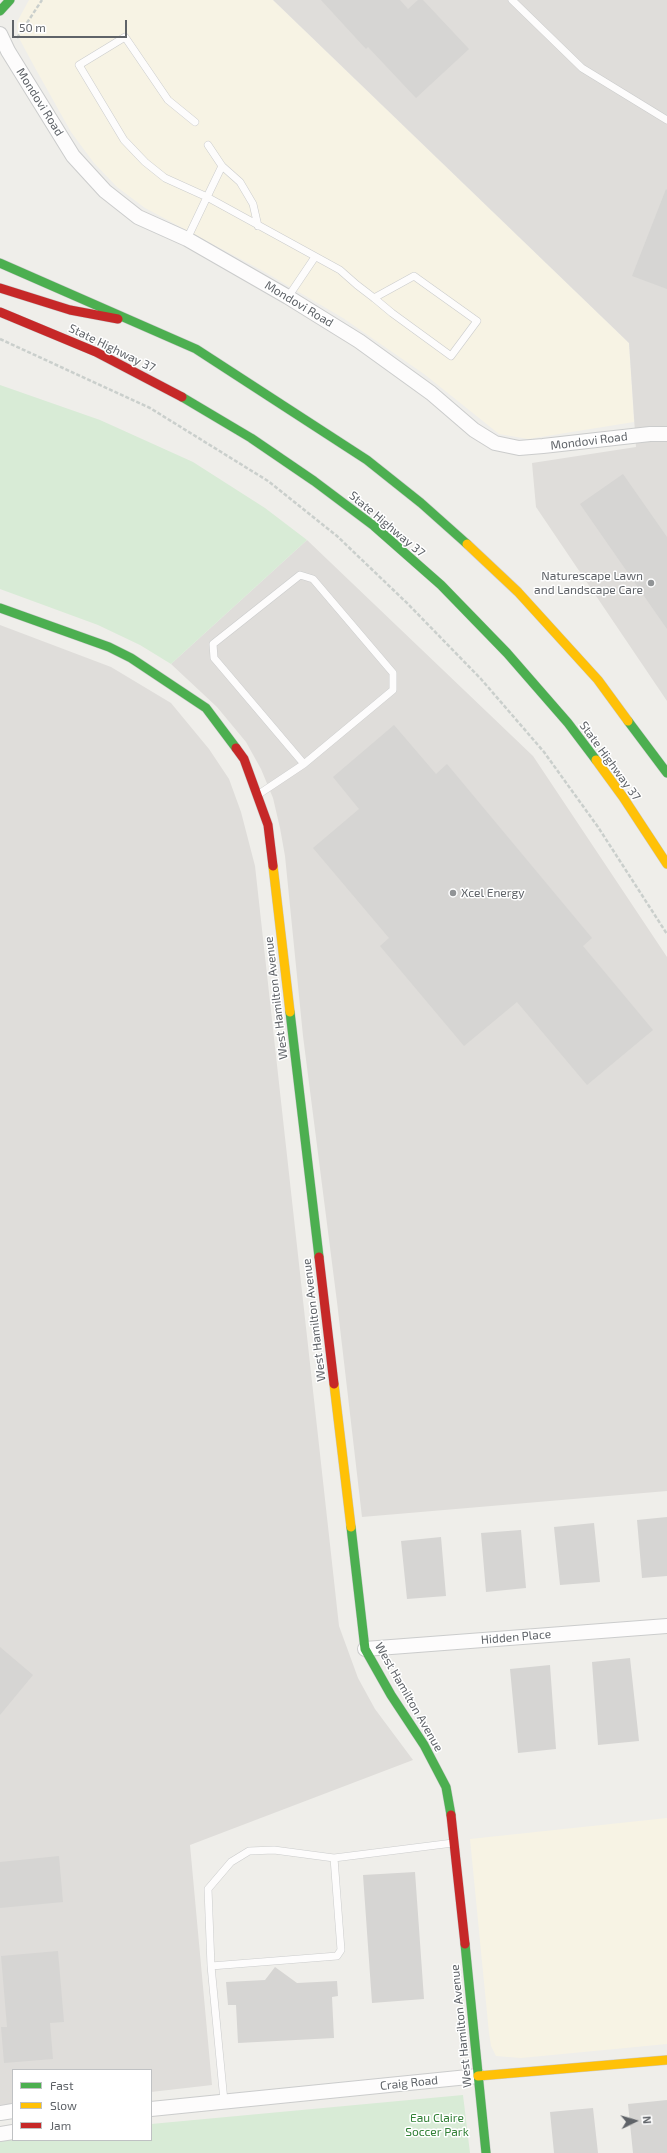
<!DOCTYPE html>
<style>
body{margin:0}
#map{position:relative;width:667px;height:2153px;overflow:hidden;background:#efeeea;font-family:"Exo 2",sans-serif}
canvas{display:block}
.legend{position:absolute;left:12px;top:2069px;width:140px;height:72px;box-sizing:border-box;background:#fff;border:1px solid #bfc1c3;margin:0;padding:5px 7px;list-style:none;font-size:12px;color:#5f6368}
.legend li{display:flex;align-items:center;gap:8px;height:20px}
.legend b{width:20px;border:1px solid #bfc1c3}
.north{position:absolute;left:615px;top:2101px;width:40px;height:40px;-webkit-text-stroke:3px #fff;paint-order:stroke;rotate:85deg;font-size:11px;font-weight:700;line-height:16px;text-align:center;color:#5f6368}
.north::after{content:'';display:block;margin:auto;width:14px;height:18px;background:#5f6368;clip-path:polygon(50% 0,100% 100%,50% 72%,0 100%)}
.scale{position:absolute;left:12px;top:20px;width:115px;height:18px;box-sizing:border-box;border:2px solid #5f6368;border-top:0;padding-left:5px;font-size:12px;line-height:14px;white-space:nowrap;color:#5f6368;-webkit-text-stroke:3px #fff;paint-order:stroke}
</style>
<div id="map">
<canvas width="667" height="2153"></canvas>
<ul class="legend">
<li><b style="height:5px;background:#4caf50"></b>Fast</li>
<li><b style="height:5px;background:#ffc107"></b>Slow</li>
<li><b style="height:5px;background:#c62828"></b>Jam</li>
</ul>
<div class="north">N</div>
<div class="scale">50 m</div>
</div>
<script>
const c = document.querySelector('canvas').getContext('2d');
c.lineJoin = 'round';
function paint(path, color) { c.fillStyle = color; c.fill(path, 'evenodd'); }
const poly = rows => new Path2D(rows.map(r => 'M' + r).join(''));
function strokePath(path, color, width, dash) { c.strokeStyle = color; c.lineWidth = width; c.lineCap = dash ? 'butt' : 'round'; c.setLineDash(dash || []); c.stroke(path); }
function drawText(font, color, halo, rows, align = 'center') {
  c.font = font + ' "Exo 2",sans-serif'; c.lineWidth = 3; c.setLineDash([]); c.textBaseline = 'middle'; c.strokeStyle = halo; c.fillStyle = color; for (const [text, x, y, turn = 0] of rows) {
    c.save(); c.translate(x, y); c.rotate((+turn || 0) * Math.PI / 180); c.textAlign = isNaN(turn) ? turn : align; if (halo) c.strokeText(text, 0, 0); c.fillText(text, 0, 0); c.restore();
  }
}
paint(poly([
 [29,0,273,0,629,343,634,422,528,439,499,434,424,374,343,318,263,271,145,208,117,187,94,163,71,132,34,66,19,38,17,29,17,22],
 [667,1818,667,2044,521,2058,496,2056,491,2046,489,2033,470,1839]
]), '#f7f3e4');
paint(poly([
 [273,0,667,0,667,701,536,507,532,463,636,447,629,343],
 [307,540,533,756,667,957,667,1491,362,1517,337,1302,303,1036,285,856,280,828,273,798,261,769,246,742,217,707,171,664],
 [0,625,111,667,171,703,209,749,229,779,241,812,255,866,339,1626,358,1678,375,1709,413,1760,190,1845,212,2085,151,2092,151,2070,13,2070,13,2104,0,2105]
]), '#dfddda');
paint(poly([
 [0,385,100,420,193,462,265,508,307,540,171,664,140,645,98,625,0,589],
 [463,2095,470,2153,0,2153,0,2138,151,2140,151,2124]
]), '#d8ebd6');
paint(poly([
 [321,0,400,0,408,9,418,0,423,0,469,49,416,98,368,47,366,49],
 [666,189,667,190,667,289,632,276],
 [623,474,667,537,667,629,580,504],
 [394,725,436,774,447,764,592,938,583,946,653,1030,587,1085,517,1002,464,1046,380,946,389,938,313,848,359,809,333,777],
 [667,1517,667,1576,642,1578,637,1520],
 [594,1523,600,1582,560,1585,554,1527],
 [521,1530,526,1588,486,1592,481,1533],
 [441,1537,446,1596,407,1599,401,1541],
 [0,1647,33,1675,0,1715],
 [630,1658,639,1741,598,1745,592,1662],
 [550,1665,556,1749,518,1753,510,1669],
 [59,1856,63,1902,0,1908,0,1862],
 [415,1872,424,1999,372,2003,363,1875],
 [58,1951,64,2022,50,2023,53,2059,4,2063,1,2027,7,2027,1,1956],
 [275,1967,297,1983,337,1981,338,1996,332,1997,334,2038,238,2043,236,2005,228,2005,226,1982,265,1980],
 [667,2100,667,2153,633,2153,628,2104],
 [593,2108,598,2153,554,2153,550,2112]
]), '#d6d5d3');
const lane = poly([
 [512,0,582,68,667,120],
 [208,145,222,166,240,182,253,204,258,226],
 [222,166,207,197,340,270,357,285,374,298,392,313,451,356,477,321,414,276,374,298],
 [187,239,207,197,165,178,145,162,124,140,79,65,125,37,168,100,195,122],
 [288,297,315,257],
 [259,794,304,764,393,690,393,673,313,579,300,575,213,644,214,658,304,764],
 [211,1966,337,1956,341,1950,334,1858],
 [224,2101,211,1966,208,1889,231,1862,249,1851,274,1850,334,1858,453,1843]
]);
const street = poly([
 [0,34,8,51,73,156,105,191,138,217,187,239,288,297,359,341,431,393,474,430,495,443,519,448,543,446,650,434,667,434],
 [365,1649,667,1626],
 [151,2109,478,2076],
 [0,2113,13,2111],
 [0,2134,13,2132]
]);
const fast = poly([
 [0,11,10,0],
 [0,263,196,349,367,460,421,503,467,544],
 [182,397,251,438,314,481,374,526,441,585,507,653,568,723,596,760],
 [0,608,109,647,131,658,206,708,236,748],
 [628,721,667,773],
 [290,1012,319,1257],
 [351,1527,365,1649,391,1695,424,1745,446,1787,451,1815],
 [465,1944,486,2153]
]);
const slow = poly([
 [467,544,518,592,598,680,628,721],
 [596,760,623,797,667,864],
 [273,866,290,1012],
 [334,1384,351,1527],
 [478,2076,667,2060]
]);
const jam = poly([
 [0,288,70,310,118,319],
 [0,312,96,352,182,397],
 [236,748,244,759,268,825,273,866],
 [319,1257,334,1384],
 [451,1815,465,1944]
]);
strokePath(lane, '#cbcccc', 8);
strokePath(street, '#cbcccc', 16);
strokePath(fast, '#cacacb', 10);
strokePath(slow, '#cacacb', 10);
strokePath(jam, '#cacacb', 10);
strokePath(poly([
 [17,38,42,0],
 [0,339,150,408,268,481,337,536,408,604,481,679,544,752,598,827,667,934]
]), '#cacfcc', 2.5, [4, 2]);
strokePath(lane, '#fdfcfc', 7);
strokePath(street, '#fdfcfc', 14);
strokePath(fast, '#4caf50', 9);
strokePath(slow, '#ffc107', 9);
strokePath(jam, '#c62828', 9);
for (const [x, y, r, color] of [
 [651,583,4,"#919496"],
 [453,893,4,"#919496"]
]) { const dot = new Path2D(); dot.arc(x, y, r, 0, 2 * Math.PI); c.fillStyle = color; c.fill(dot); strokePath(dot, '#fff', 1.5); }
drawText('12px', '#5f6368', '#fff', [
 ["Mondovi Road",40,102,58],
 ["Mondovi Road",299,304,31],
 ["State Highway 37",112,348,26],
 ["Mondovi Road",589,441,-7],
 ["State Highway 37",387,524,40],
 ["State Highway 37",610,761,54],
 ["West Hamilton Avenue",276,998,-97],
 ["West Hamilton Avenue",314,1320,-97],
 ["Hidden Place",516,1637,-5],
 ["West Hamilton Avenue",409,1697,60],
 ["West Hamilton Avenue",461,2026,-96],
 ["Craig Road",409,2083,-6]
]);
drawText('12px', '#5f6368', '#fff', [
 ["Naturescape Lawn",643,576],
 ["and Landscape Care",643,590],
 ["Xcel Energy",461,893,"left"]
], 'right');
drawText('12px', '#348238', '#fff', [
 ["Eau Claire",437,2118],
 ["Soccer Park",437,2132]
]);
</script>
